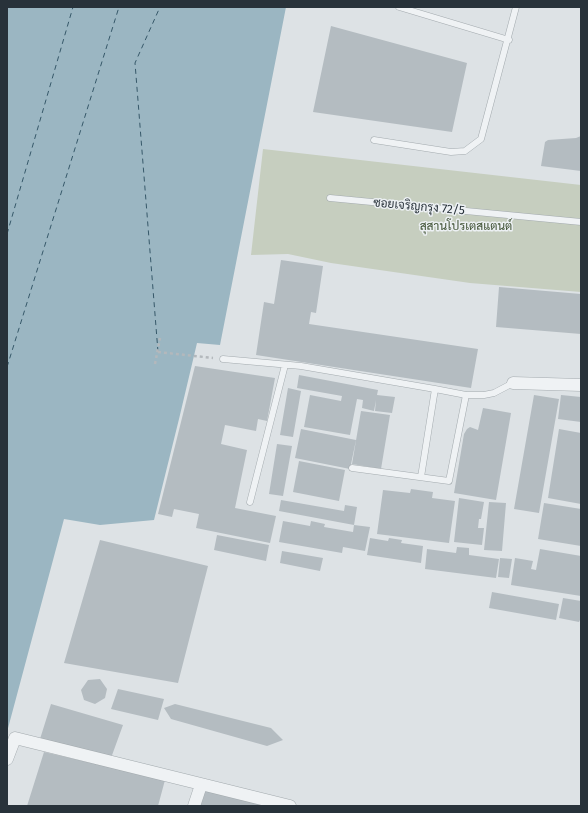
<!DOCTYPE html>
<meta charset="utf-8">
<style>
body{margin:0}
#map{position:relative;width:588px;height:813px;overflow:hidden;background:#dde2e5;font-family:"Fira Sans",sans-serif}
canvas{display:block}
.frame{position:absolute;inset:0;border:8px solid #28323a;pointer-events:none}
</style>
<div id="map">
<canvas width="588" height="813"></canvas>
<div class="frame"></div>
</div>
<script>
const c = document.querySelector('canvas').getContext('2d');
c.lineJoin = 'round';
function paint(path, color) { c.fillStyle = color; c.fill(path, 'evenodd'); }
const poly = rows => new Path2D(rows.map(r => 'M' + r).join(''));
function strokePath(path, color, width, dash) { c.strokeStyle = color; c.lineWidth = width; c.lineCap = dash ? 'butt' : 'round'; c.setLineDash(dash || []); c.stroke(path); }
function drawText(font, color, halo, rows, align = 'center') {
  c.font = font + ' "Fira Sans",Sarabun,sans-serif'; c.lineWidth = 3; c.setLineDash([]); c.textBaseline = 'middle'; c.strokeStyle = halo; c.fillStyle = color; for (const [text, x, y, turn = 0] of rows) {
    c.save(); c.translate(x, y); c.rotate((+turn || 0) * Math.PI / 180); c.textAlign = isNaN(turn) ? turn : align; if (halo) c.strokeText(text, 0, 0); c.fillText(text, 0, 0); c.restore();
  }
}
paint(poly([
 [263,149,581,185,581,292,470,283,331,263,288,254,251,255]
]), '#c6cebf');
paint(poly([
 [7,7,286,7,220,345,197,343,179,419,154,520,100,525,64,519,7,732]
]), '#9bb6c2');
strokePath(poly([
 [7,234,73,7],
 [158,352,135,63,160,7],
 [7,367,119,7]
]), '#365869', 1, [5, 4]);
paint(poly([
 [331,26,467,63,452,132,313,112],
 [581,136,581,171,541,166,545,142,548,140,576,138],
 [281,260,323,266,316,313,311,312,309,324,478,349,471,388,256,355,264,302,274,304],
 [499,287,581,294,581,334,496,327],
 [195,366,275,378,267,421,258,419,256,431,225,425,221,444,247,450,235,508,276,516,270,543,196,528,199,514,174,509,172,517,158,514],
 [299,375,378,390,377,395,395,397,392,413,375,411,376,400,374,411,362,408,363,400,357,399,350,435,304,427,310,395,341,401,342,396,297,388],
 [288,388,301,391,293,437,280,435],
 [534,395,559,399,539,513,514,509],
 [561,395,581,397,581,422,558,419],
 [483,408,511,413,496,500,454,493,464,434,467,429,470,427,478,430],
 [361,411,390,415,381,469,352,464],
 [301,429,356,440,350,469,295,458],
 [559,429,581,433,581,504,548,498],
 [277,444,292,446,283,496,269,494],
 [299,461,345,470,339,501,293,492],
 [411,489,433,492,432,498,455,501,449,543,377,534,383,490,410,493],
 [459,498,484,502,481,519,479,519,478,528,484,528,482,545,454,542],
 [281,500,344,511,345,505,357,507,354,525,279,511],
 [489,502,506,503,502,551,484,550],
 [544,503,581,509,581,546,538,539],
 [283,521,310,526,311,521,325,524,324,527,353,532,354,525,370,527,365,551,343,547,342,553,279,542],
 [217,535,269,545,266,561,214,550],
 [370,538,388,541,389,538,402,540,401,543,423,546,421,563,367,555],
 [100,540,208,566,178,683,64,663],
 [457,547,469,548,469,555,499,559,496,578,425,569,427,549,456,553],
 [540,549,581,556,581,596,511,585,515,558,533,561,531,569,536,570],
 [282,551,323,558,320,571,280,563],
 [500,558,512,559,509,578,498,577],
 [492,592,559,604,556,620,489,608],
 [563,598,581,601,581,618,579,622,559,618],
 [100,679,107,689,105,698,95,704,84,700,81,690,88,680],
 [118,689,164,699,158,720,111,709],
 [51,704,123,725,111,758,40,739],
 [175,704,271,728,283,740,267,746,171,719,164,708],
 [44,752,165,780,158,806,27,806],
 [203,789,287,806,199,806]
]), '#b4bcc1');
const lane = poly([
 [399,7,509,40],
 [374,140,451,152,465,151,481,139,516,7],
 [330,198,581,222],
 [223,359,301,366,435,389,466,395,484,395,494,393,513,383],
 [352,468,449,481,466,395],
 [421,477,435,389],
 [250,502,285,365]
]);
const street = poly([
 [513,383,581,385],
 [7,759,15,738,290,806],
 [194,806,201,785]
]);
strokePath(lane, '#a3aaae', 7);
strokePath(street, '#a3aaae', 13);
strokePath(poly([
 [158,352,213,358],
 [155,364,160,338]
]), '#b3b8bc', 2.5, [3, 3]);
strokePath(lane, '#eff2f4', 6);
strokePath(street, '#eff2f4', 12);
drawText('12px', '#28323a', '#ecf0f3', [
 ["ซอยเจริญกรุง 72/5",419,207,5]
]);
drawText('12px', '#425437', '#ecf0f3', [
 ["สุสานโปรเตสแตนต์",466,227]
]);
</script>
